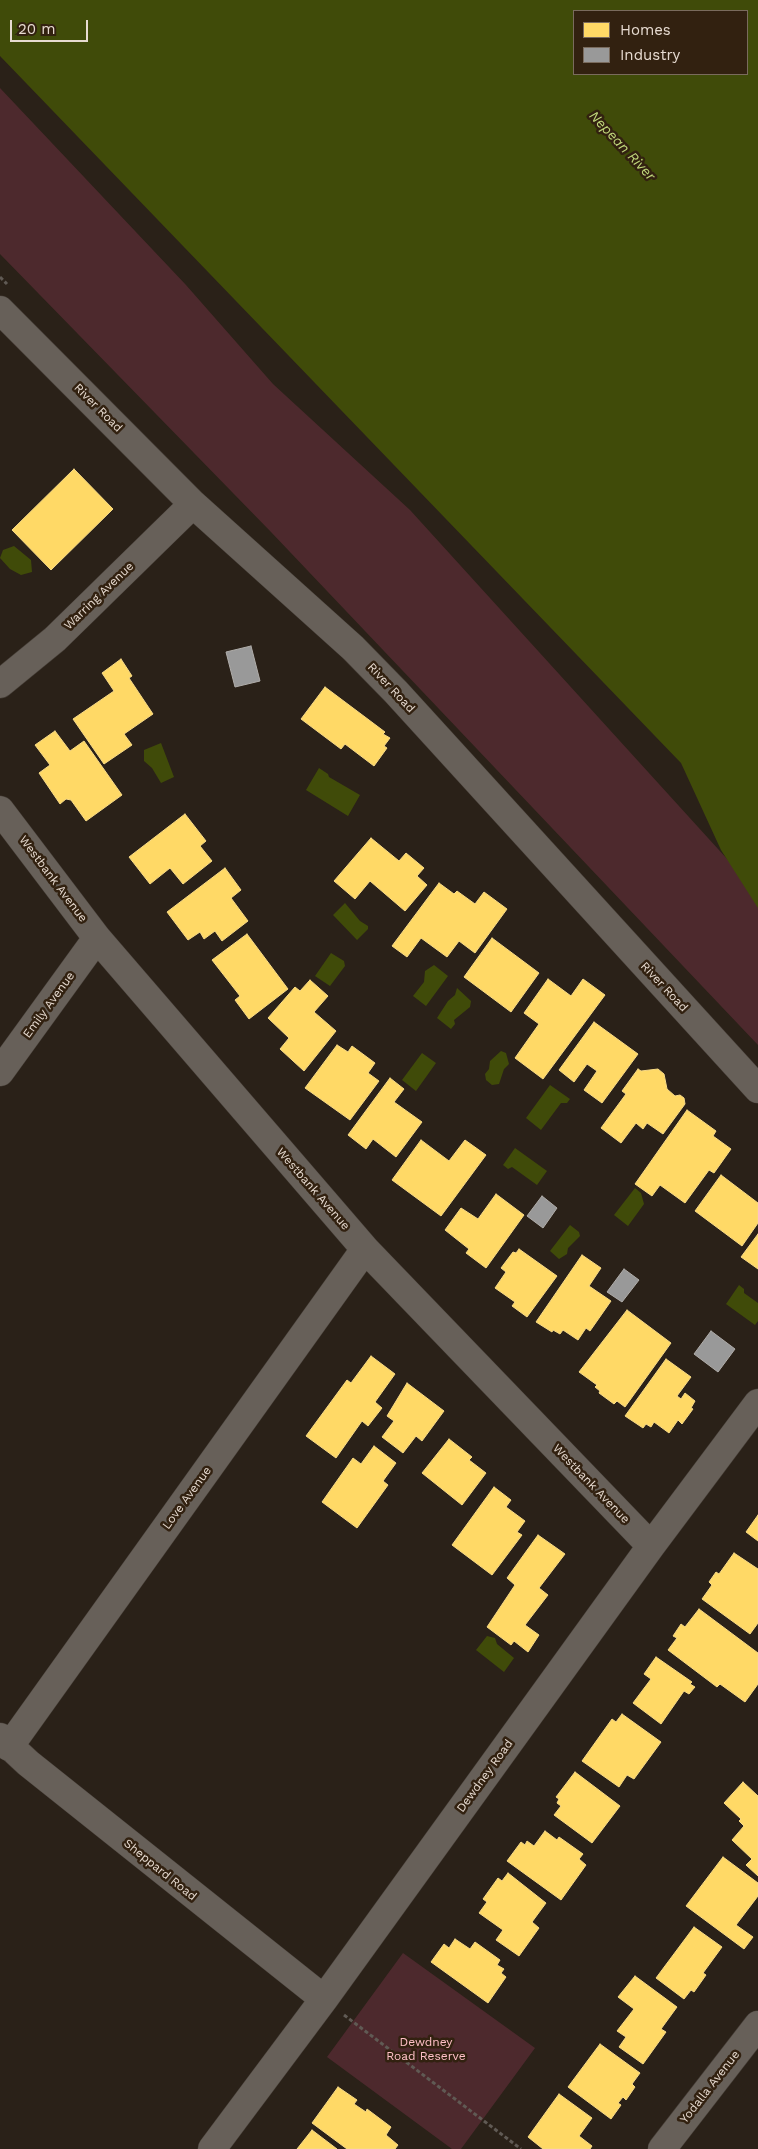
<!DOCTYPE html>
<style>
body{margin:0}
#map{position:relative;width:758px;height:2149px;overflow:hidden;background:#2a2118;font-family:"Work Sans",sans-serif}
canvas{display:block}
.legend{position:absolute;left:573px;top:10px;width:175px;height:65px;box-sizing:border-box;background:#322110;border:1px solid #7a6b5d;margin:0;padding:6px 9px;list-style:none;font-size:15px;color:#e7dbd1}
.legend li{display:flex;align-items:center;gap:10px;height:25px}
.legend b{width:25px;border:1px solid #7a6b5d}
.scale{position:absolute;left:10px;top:20px;width:78px;height:22px;box-sizing:border-box;border:2px solid #e7dbd1;border-top:0;padding-left:6px;font-size:15px;line-height:18px;white-space:nowrap;color:#e7dbd1;-webkit-text-stroke:4px #322110;paint-order:stroke}
</style>
<div id="map">
<canvas width="758" height="2149"></canvas>
<ul class="legend">
<li><b style="height:14px;background:#ffd966"></b>Homes</li>
<li><b style="height:14px;background:#999"></b>Industry</li>
</ul>
<div class="scale">20 m</div>
</div>
<script>
const c = document.querySelector('canvas').getContext('2d');
c.lineJoin = 'round';
function paint(path, color) { c.fillStyle = color; c.fill(path, 'evenodd'); }
const poly = rows => new Path2D(rows.map(r => 'M' + r).join(''));
function strokePath(path, color, width, dash) { c.strokeStyle = color; c.lineWidth = width; c.lineCap = dash ? 'butt' : 'round'; c.setLineDash(dash || []); c.stroke(path); }
function drawText(font, color, halo, rows, align = 'center') {
  c.font = font + ' "Work Sans",sans-serif'; c.lineWidth = 5; c.setLineDash([]); c.textBaseline = 'middle'; c.strokeStyle = halo; c.fillStyle = color; for (const [text, x, y, turn = 0] of rows) {
    c.save(); c.translate(x, y); c.rotate((+turn || 0) * Math.PI / 180); c.textAlign = isNaN(turn) ? turn : align; if (halo) c.strokeText(text, 0, 0); c.fillText(text, 0, 0); c.restore();
  }
}
paint(poly([
 [0,88,186,285,273,384,410,510,758,893,758,1045,271,532,0,254],
 [403,1953,535,2048,461,2149,452,2149,327,2057]
]), '#4d292d');
paint(poly([
 [0,0,758,0,758,908,721,850,681,763,0,56],
 [574,11,747,11,747,74,574,74],
 [14,546,31,560,32,572,21,575,10,569,0,558,3,550],
 [161,743,174,777,161,783,152,768,144,761,144,750],
 [319,768,328,774,329,777,360,795,348,816,306,790],
 [345,903,360,921,368,926,368,929,357,940,333,915],
 [331,953,344,961,345,966,330,986,315,976],
 [434,965,448,976,426,1006,413,996,424,982,425,971],
 [457,988,471,1001,470,1007,454,1020,455,1024,451,1029,437,1018,448,1001,455,995],
 [501,1051,506,1053,509,1064,504,1069,499,1084,492,1085,486,1080,485,1074,489,1069,490,1061],
 [422,1053,436,1063,416,1091,402,1080],
 [550,1085,570,1099,567,1103,561,1103,541,1130,526,1118],
 [515,1148,547,1171,537,1185,512,1167,508,1169,503,1165],
 [635,1188,641,1193,644,1204,628,1226,614,1215],
 [570,1225,579,1232,580,1236,568,1248,567,1254,559,1259,550,1251],
 [739,1285,744,1289,744,1293,758,1303,758,1321,755,1325,726,1304],
 [487,1636,495,1638,497,1644,514,1658,504,1672,476,1650]
]), '#404b09');
const homes = poly([
 [74,469,113,509,51,570,12,530,74,469],
 [121,659,132,676,129,678,153,714,124,734,132,745,104,764,73,719,114,691,102,673,121,659],
 [325,687,385,732,383,734,390,738,384,746,387,748,374,766,345,744,341,749,301,719,325,687],
 [55,731,70,751,84,741,122,795,86,821,71,800,66,799,60,804,39,773,50,765,35,745,55,731],
 [185,814,206,841,200,846,212,861,183,884,170,868,150,884,129,857,185,814],
 [371,838,399,861,406,853,424,868,417,876,427,885,405,911,370,881,355,899,334,881,371,838],
 [225,868,241,890,231,898,248,921,222,941,215,931,204,939,200,932,188,940,167,912,225,868],
 [439,883,454,894,457,891,475,904,484,892,507,909,475,953,459,941,447,957,421,938,407,957,392,946,439,883],
 [247,934,288,989,249,1019,235,1000,240,996,212,960,247,934],
 [492,938,539,973,511,1012,464,977,492,938],
 [548,979,571,996,583,979,605,995,543,1079,515,1058,539,1024,524,1013,548,979],
 [310,980,328,996,314,1012,336,1031,304,1071,280,1049,289,1038,268,1018,295,987,300,991,310,980],
 [594,1022,638,1054,602,1103,584,1090,597,1071,587,1064,574,1082,559,1070,594,1022],
 [337,1045,348,1052,352,1046,375,1063,368,1073,379,1081,350,1120,305,1088,337,1045],
 [638,1069,641,1071,658,1069,664,1074,667,1089,675,1096,680,1095,684,1098,685,1104,663,1134,647,1123,643,1129,636,1123,621,1143,601,1128,626,1094,622,1091,638,1069],
 [390,1078,404,1089,394,1102,422,1122,396,1157,373,1139,366,1149,348,1135,390,1078],
 [687,1110,716,1131,713,1136,731,1149,714,1173,709,1170,685,1203,660,1185,652,1196,635,1184,687,1110],
 [421,1140,449,1161,465,1140,486,1155,441,1216,392,1180,421,1140],
 [721,1175,758,1203,758,1223,742,1246,695,1211,721,1175],
 [496,1194,524,1215,486,1268,466,1253,469,1249,445,1230,461,1208,478,1219,496,1194],
 [758,1234,758,1269,741,1257,758,1234],
 [519,1249,557,1276,527,1317,512,1306,515,1302,495,1288,506,1272,501,1268,513,1252,516,1253,519,1249],
 [582,1255,601,1268,589,1286,611,1301,590,1331,586,1328,578,1340,563,1330,560,1334,553,1330,552,1332,536,1322,582,1255],
 [627,1310,671,1343,625,1407,617,1401,614,1404,599,1393,600,1391,595,1387,597,1385,579,1372,627,1310],
 [371,1356,395,1374,375,1402,382,1408,368,1426,362,1421,336,1458,306,1436,347,1380,351,1383,371,1356],
 [666,1359,691,1377,677,1396,681,1399,685,1393,695,1401,691,1408,693,1409,682,1424,678,1420,669,1433,654,1422,651,1427,646,1424,643,1428,625,1416,666,1359],
 [407,1383,444,1411,422,1441,416,1436,403,1453,382,1437,394,1421,387,1416,407,1383],
 [449,1439,472,1457,469,1460,486,1473,462,1505,422,1473,449,1439],
 [374,1446,396,1463,383,1481,388,1485,357,1528,322,1502,353,1458,361,1464,374,1446],
 [494,1487,511,1500,506,1507,525,1521,517,1532,522,1535,492,1575,452,1545,494,1487],
 [758,1515,758,1541,746,1532,758,1515],
 [538,1535,565,1554,539,1588,548,1595,525,1625,539,1635,528,1652,514,1641,511,1645,487,1627,515,1585,507,1578,538,1535],
 [734,1553,758,1569,758,1623,750,1634,702,1599,712,1585,709,1582,716,1572,719,1574,734,1553],
 [699,1609,758,1653,758,1684,745,1702,720,1684,717,1687,668,1650,677,1638,673,1636,681,1624,685,1627,699,1609],
 [656,1657,692,1682,690,1684,695,1687,689,1694,684,1691,661,1724,633,1703,651,1679,644,1674,656,1657],
 [622,1714,661,1742,634,1779,627,1775,619,1787,582,1761,612,1719,616,1722,622,1714],
 [575,1772,620,1806,592,1843,554,1815,561,1806,557,1803,559,1799,556,1797,575,1772],
 [743,1782,758,1796,758,1876,746,1865,752,1859,732,1840,744,1826,739,1821,741,1819,724,1803,743,1782],
 [545,1831,557,1840,559,1837,583,1854,579,1859,586,1865,561,1900,507,1861,521,1842,525,1845,527,1841,534,1846,545,1831],
 [723,1857,758,1883,758,1896,736,1925,753,1937,744,1949,686,1906,723,1857],
 [508,1873,546,1903,532,1922,539,1928,519,1956,496,1940,503,1930,479,1913,487,1902,483,1899,498,1878,502,1881,508,1873],
 [694,1927,722,1947,703,1973,706,1975,694,1992,691,1990,684,1999,656,1978,694,1927],
 [455,1939,470,1949,475,1942,500,1960,497,1965,504,1969,501,1973,506,1977,488,2003,431,1962,444,1944,449,1948,455,1939],
 [635,1976,677,2007,661,2029,666,2032,643,2064,619,2047,626,2037,617,2031,634,2009,618,1997,635,1976],
 [600,2044,640,2073,632,2084,635,2087,626,2100,623,2097,618,2103,621,2105,611,2119,568,2087,600,2044],
 [338,2087,357,2100,354,2104,366,2112,367,2109,391,2127,386,2135,398,2145,395,2149,347,2149,312,2123,338,2087],
 [559,2094,592,2118,579,2136,592,2146,590,2149,543,2149,528,2137,559,2094],
 [312,2130,337,2149,297,2149,312,2130]
]);
paint(homes, '#ffd966');
strokePath(homes, '#f8da86', 1);
const industry = poly([
 [251,646,260,681,235,687,226,652,251,646],
 [542,1196,557,1208,543,1228,527,1216,542,1196],
 [624,1269,639,1280,622,1302,607,1292,624,1269],
 [711,1331,735,1349,718,1372,694,1354,711,1331]
]);
paint(industry, '#999');
strokePath(industry, '#b0adaa', 1);
const minor = poly([
 [0,310,193,504,353,648,396,692,758,1089],
 [0,684,55,639,193,504],
 [0,810,97,938,365,1249,651,1546],
 [0,1072,97,938],
 [0,1737,28,1763,324,1999],
 [9,1747,365,1249],
 [212,2149,324,1999,651,1546,758,1403],
 [662,2149,758,2025]
]);
strokePath(minor, '#453d36', 29);
strokePath(poly([
 [0,277,7,284],
 [344,2015,521,2149]
]), '#605a54', 3, [4, 2.5]);
strokePath(minor, '#676059', 28);
drawText('12px', '#e7dbd1', '#322110', [
 ["River Road",98,408,45],
 ["Warring Avenue",99,596,-44],
 ["River Road",391,688,47],
 ["Westbank Avenue",53,879,53],
 ["River Road",664,987,47],
 ["Emily Avenue",49,1005,-54],
 ["Westbank Avenue",313,1189,49],
 ["Westbank Avenue",591,1484,46],
 ["Love Avenue",187,1498,-54],
 ["Dewdney Road",485,1776,-54],
 ["Sheppard Road",160,1870,39],
 ["Yodalla Avenue",710,2087,-52]
]);
drawText('12px', '#ffc0c7', '#322110', [
 ["Dewdney",426,2042],
 ["Road Reserve",426,2056]
]);
drawText('italic 14px', '#c1d87b', '#322110', [
 ["Nepean River",622,146,47]
]);
</script>
